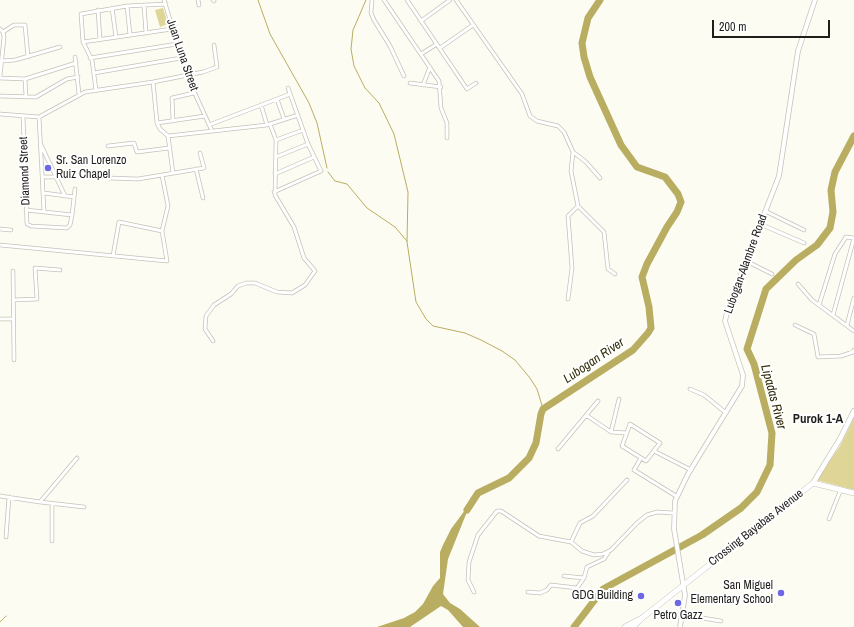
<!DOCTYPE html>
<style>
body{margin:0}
#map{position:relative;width:854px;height:627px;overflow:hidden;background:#fdfcf2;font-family:"Archivo Narrow",sans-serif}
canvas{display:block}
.scale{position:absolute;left:712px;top:20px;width:118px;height:18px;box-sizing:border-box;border:2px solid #1f1e1b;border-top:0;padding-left:5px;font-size:12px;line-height:14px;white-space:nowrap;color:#1f1e1b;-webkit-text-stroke:3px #fff;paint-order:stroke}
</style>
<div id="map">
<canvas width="854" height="627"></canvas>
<div class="scale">200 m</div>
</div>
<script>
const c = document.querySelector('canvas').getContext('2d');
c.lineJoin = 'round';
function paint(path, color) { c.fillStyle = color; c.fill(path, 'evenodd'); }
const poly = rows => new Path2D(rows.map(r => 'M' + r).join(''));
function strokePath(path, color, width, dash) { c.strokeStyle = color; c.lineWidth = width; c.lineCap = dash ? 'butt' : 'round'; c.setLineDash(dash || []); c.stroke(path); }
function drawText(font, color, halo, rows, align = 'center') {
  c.font = font + ' "Archivo Narrow",sans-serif'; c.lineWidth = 4; c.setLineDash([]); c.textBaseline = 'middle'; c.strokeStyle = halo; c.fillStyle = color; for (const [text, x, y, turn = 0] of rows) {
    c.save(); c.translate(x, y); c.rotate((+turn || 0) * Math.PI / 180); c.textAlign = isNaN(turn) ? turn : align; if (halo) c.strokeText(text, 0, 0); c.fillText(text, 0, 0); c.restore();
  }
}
paint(poly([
 [163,8,168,24,160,27,155,10],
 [854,418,854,490,816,480,840,446]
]), '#ded596');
paint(poly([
 [471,502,448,559,443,594,450,603,460,609,480,627,463,627,448,610,441,606,410,627,377,627,404,618,415,612,423,604,433,586,440,578,440,552,443,545,451,529]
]), '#b8ad61');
strokePath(poly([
 [258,0,270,34,309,103,317,123,327,168],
 [366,0,353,30,351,49,354,66,365,88,379,103,394,134,408,192,407,242,416,302,426,319,433,326,465,333,481,340,502,351,515,360,530,378,537,389,543,409],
 [328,172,335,181,347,184,367,208,395,227,407,241],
 [0,622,6,616]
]), '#b8ad61', 1);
strokePath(poly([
 [467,510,478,493,509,478,529,458,536,443,541,414,543,409,633,350,648,333,651,328,649,307,642,277,647,264,667,227,677,212,681,202,678,194,665,177,637,167,621,145,590,77,584,57,582,43,588,18,600,0],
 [574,627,603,589,702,535,741,508,757,492,770,465,772,433,754,364,747,349,766,289,796,260,817,245,830,228,833,212,831,190,835,172,854,136]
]), '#b8ad61', 7);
const minor = poly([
 [164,0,187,76,212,131],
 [198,0,199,5],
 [213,0,214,1],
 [372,0,371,13,374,20,390,46,404,76],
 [384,0,439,81,441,108,447,123,447,138],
 [407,0,467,89,476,83],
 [456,0,522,94,530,116,537,121,558,126,564,132,573,152,571,171,578,206,604,232,608,269,615,274],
 [144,5,146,33],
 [127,6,130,35],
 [112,8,116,37],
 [98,10,100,40],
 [421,21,450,0],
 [0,29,3,32,4,37,0,76],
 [3,32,14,25,25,25,28,57],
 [83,42,172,29],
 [440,48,473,25],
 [421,54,437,44],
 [75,57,79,94],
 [90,58,177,44],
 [2,61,15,60,60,47],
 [94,73,181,58],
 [0,78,25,79,76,63],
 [25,79,26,97],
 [153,82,157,123,160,129,168,136,267,125,298,115],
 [410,83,441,87],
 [423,85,430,67],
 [96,90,92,60,83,42,81,14,127,6,166,4],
 [0,96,36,97,67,79,78,77],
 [277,99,284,119],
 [261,105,267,125],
 [0,114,39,117,85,92,153,82,203,72,217,67,214,45],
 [23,116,27,224,31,226,67,228,70,225,72,215,75,189],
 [39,117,44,212],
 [173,121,172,98,194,93],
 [157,123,205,116],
 [209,125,290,94],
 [168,136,173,173],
 [276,140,303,130],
 [41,145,65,196],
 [108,146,134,143,137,152,169,148],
 [573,152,586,162,600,178],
 [276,157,308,144],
 [196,169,203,198],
 [275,174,314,157],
 [43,177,57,177],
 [109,178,138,179,204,168,200,153],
 [274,192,321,171,308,144,288,88],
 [44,193,74,197],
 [26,210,72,215],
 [765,211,804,230],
 [760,224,804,243],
 [0,229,11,230],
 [0,245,167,261,162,231,168,206,162,175],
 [113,256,119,222,162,231],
 [746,261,772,274],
 [13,271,14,360],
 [798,284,812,300,854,331],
 [568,299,572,268,568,216,578,206],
 [13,300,37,299,35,268,60,270],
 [819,305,835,254,846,237,854,238],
 [833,315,854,238],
 [0,319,13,319],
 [795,325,814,334,818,357,841,356,853,352,854,350],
 [847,325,854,298],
 [213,341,205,329,206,316,214,305,231,294,238,286,246,283,255,283,277,292,292,293,305,285,315,271,304,258,294,227,275,195,276,140,270,124],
 [690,389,704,395,726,413],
 [586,415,611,432,627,433],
 [630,424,660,443,646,461,622,446,630,424],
 [611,432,619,399],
 [558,449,598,401],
 [654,451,691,470],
 [641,458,634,470,676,496],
 [0,496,40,502,77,458],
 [40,502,84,507],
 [52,504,52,541],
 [829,519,841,489],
 [6,537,9,497],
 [571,542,580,523,593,516,627,480],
 [564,576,584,578,587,567,604,559,608,553],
 [474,592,468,580,469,562,478,535,497,511,501,511,539,536,571,542,582,551,594,555,603,554,611,550,637,523,647,515,657,512,673,513],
 [528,592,540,593,547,590,551,585,577,588,584,578],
 [683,615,721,621]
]);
const tertiary = poly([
 [680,627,685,595,674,529,675,501,688,474,742,386,743,375,725,321,728,308,779,176,798,51,815,0]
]);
const secondary = poly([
 [813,483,840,439,854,411]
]);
const primary = poly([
 [625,627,642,618,813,483,854,493],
 [633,627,642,618]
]);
strokePath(minor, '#c3c2b9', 4.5);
strokePath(tertiary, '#c3c2b9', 5.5);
strokePath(secondary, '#c3c2b9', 6);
strokePath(primary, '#c3c2b9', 6);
strokePath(minor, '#fff', 3);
strokePath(tertiary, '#fff', 4);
strokePath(secondary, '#fff', 4.5);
strokePath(primary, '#fff', 5);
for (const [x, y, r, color] of [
 [48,168,4,"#6d68e2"],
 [781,593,4,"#6d68e2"],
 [641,596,4,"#6d68e2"],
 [678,603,4,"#6d68e2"]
]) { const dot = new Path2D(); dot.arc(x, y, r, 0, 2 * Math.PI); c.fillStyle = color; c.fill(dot); strokePath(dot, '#fff', 1.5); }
drawText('12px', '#1f1e1b', '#fff', [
 ["Juan Luna Street",182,55,71],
 ["Diamond Street",25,171,-92],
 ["Lubogan-Alambre Road",746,264,-70],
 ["Crossing Bayabas Avenue",756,528,-38]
]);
drawText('12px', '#1f1e1b', '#fff', [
 ["Sr. San Lorenzo",56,161,"left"],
 ["Ruiz Chapel",56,175,"left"],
 ["San Miguel",773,586],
 ["Elementary School",773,600],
 ["GDG Building",633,596],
 ["Petro Gazz",678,616,"center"]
], 'right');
drawText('italic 13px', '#322d0a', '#fff', [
 ["Lubogan River",594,361,-34],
 ["Lipadas River",773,397,75]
]);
drawText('bold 13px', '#1f1e1b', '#fff', [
 ["Purok 1-A",818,420]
]);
</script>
